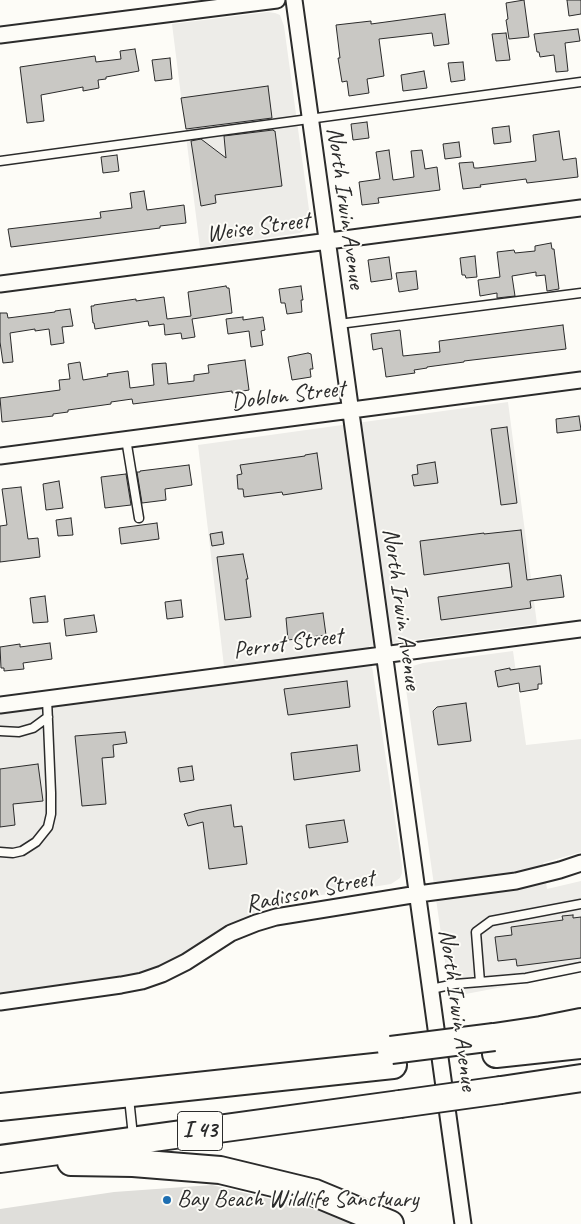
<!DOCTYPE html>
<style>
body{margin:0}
canvas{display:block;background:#fdfcf7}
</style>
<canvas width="581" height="1224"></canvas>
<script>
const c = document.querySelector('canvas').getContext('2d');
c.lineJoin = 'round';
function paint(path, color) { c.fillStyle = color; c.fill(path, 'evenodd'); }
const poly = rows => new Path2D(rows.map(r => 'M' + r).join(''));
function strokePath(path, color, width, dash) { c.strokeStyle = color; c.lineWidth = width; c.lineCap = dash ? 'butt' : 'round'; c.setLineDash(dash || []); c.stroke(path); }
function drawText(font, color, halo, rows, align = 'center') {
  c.font = font + ' Caveat,sans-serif'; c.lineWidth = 4; c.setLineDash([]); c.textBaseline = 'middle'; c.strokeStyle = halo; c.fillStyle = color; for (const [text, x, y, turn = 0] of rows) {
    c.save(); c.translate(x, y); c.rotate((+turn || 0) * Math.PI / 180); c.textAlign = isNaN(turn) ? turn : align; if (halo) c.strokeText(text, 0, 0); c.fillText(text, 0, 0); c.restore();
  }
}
paint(poly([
 [268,12,275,13,280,15,284,26,310,217,308,225,305,230,300,233,200,248,172,24],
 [508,402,537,624,369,646,402,866,402,873,400,878,391,884,265,904,254,907,256,923,162,974,0,1002,0,705,225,675,198,445],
 [513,651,526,745,581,739,581,852,543,863,547,889,581,881,581,972,450,997,404,675,409,667,423,663]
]), '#edece8');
paint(poly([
 [212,1185,333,1214,352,1224,0,1224,0,1209,114,1192]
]), '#dfdeda');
const building = poly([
 [524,0,529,37,509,39,506,20,508,19,506,3,524,0],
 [567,0,581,0,581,14,569,16,567,0],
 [445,14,449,44,434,46,432,33,379,39,384,76,367,79,369,93,349,96,347,81,342,82,338,58,340,58,336,25,371,21,371,24,445,14],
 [578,29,580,41,565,43,568,71,556,72,554,55,540,57,539,52,537,52,534,34,578,29],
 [506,33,510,60,496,61,492,34,506,33],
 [135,49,139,71,106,77,106,79,98,80,99,88,83,91,83,87,41,95,44,121,27,123,20,67,95,56,96,62,121,59,120,51,135,49],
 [170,58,172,79,155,81,152,60,170,58],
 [463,62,465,80,451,82,448,63,463,62],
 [424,71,427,88,403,91,401,75,424,71],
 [268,86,272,118,186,129,181,98,268,86],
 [367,122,369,138,353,140,351,124,367,122],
 [509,126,511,142,494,144,492,128,509,126],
 [273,130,274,131,275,131,282,186,215,195,216,203,201,206,191,141,201,139,226,158,224,136,273,130],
 [559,131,563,160,576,158,578,177,527,183,526,179,480,185,481,187,463,189,459,163,473,162,474,168,478,168,536,161,533,135,559,131],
 [459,142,461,157,445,159,443,144,459,142],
 [389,150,393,180,414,177,411,151,422,150,425,169,437,167,440,190,378,198,379,203,362,205,359,182,380,179,376,152,389,150],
 [117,155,119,171,103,173,101,157,117,155],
 [144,191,147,210,184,205,186,223,160,226,160,228,11,247,8,229,101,218,100,212,132,208,130,193,144,191],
 [551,243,552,249,554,249,559,289,547,291,545,275,536,276,536,272,512,276,515,296,497,298,497,293,480,296,478,280,500,277,497,252,514,250,515,253,535,251,535,246,551,243],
 [475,256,477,277,466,278,465,275,462,275,460,258,475,256],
 [389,257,392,279,371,282,368,260,389,257],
 [416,271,418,289,399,292,396,273,416,271],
 [226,286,227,288,229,288,232,313,192,319,195,337,182,339,181,333,165,335,164,324,149,326,148,321,95,329,94,323,93,323,91,306,94,306,94,305,136,299,136,301,164,297,167,319,191,316,188,292,226,286],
 [301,286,303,300,301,300,302,312,287,314,285,303,281,303,279,289,301,286],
 [70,309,73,326,62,327,64,343,51,345,49,329,35,331,35,329,10,333,13,362,3,363,0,342,0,313,7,313,8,318,55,312,55,311,70,309],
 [243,317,243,320,263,317,265,330,261,331,263,345,251,347,249,331,228,334,226,319,243,317],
 [563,325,566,349,464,361,464,362,427,367,427,368,414,370,415,373,386,377,382,348,373,350,371,334,400,330,403,356,440,352,439,341,563,325],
 [308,353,311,354,313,369,310,369,311,377,292,380,288,357,308,353],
 [245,360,249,390,232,393,232,391,133,404,132,399,111,402,111,404,68,410,68,412,53,414,53,416,2,422,0,398,60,390,59,380,70,379,68,364,80,362,83,380,108,376,107,374,128,371,130,388,154,385,152,364,166,363,168,384,194,381,194,375,209,373,208,365,245,360],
 [579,416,581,430,557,433,556,419,579,416],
 [507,427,517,503,501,505,491,429,507,427],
 [317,453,322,489,283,495,282,492,244,497,243,489,238,489,237,475,242,474,240,465,305,456,305,455,317,453],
 [435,462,438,483,414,486,412,475,418,474,417,465,435,462],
 [189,465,192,485,165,489,166,500,142,503,137,472,140,472,140,471,189,465],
 [126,474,131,505,105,508,101,477,126,474],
 [59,481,63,508,46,510,43,484,59,481],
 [21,487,28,539,38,538,40,557,0,562,0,526,7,525,2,489,21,487],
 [71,518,73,535,58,536,56,520,71,518],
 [157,523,159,539,121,544,119,528,157,523],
 [521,530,527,580,561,575,564,597,530,601,531,608,441,620,438,597,512,587,509,563,424,575,420,541,484,533,484,534,521,530],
 [222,532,224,544,212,546,210,534,222,532],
 [243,554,248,579,246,579,251,617,225,620,217,557,243,554],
 [45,596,48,622,33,623,30,598,45,596],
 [181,600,183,617,167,619,165,602,181,600],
 [323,613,326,635,288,640,286,618,323,613],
 [94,615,97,632,66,636,64,619,94,615],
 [50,643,52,659,23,663,24,669,4,671,4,668,1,668,0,647,20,644,20,647,50,643],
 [540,666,542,684,538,684,538,689,520,692,519,683,498,687,495,671,510,668,510,670,540,666],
 [347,681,350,707,288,715,284,689,347,681],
 [466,703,471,741,438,745,433,711,437,707,466,703],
 [125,732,127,743,113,745,114,757,102,758,106,804,82,806,75,736,125,732],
 [357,745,360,771,294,780,291,753,357,745],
 [38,764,43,801,13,804,15,825,0,827,0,769,38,764],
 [192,766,194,780,180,782,178,768,192,766],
 [231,805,234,827,242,826,247,864,209,869,203,822,188,826,184,814,199,810,231,805],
 [344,820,348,842,309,848,306,825,344,820],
 [573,915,573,918,581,917,581,958,517,966,516,959,498,961,495,937,512,935,511,927,563,920,562,916,573,915]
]);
paint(building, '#c9c8c4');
strokePath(building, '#2b2b2b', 1);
const lane = poly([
 [0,161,581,82],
 [339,324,581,293],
 [126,439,139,518],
 [0,731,19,732,33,728,48,717],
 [0,852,13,853,22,851,36,842,48,827,51,814,51,793,47,699],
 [480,982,526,978,581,967],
 [431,989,455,984,480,982,476,932,491,921,581,904],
 [129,1098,133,1136]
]);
const street = poly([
 [294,0,463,1224],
 [0,35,277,0],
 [0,284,581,208],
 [0,456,581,380],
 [0,705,581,629],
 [0,1002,121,985,142,981,162,974,186,962,231,933,256,923,276,917,418,894,516,881,560,870,581,863]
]);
const highway = poly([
 [494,1037,541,1030,581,1022],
 [496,1054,581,1045],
 [501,1090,581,1078],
 [0,1107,393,1065],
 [0,1159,400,1104],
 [71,1162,133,1163,220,1170,315,1193,390,1224]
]);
strokePath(lane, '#2b2b2b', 11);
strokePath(street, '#2b2b2b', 19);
strokePath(highway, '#2b2b2b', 30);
strokePath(lane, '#fdfcf7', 8);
strokePath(street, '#fdfcf7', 15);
strokePath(highway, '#fdfcf7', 26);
const highwayBridge = poly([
 [391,1050,494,1037],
 [400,1104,501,1090]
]);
strokePath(highwayBridge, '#2b2b2b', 30, []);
strokePath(highwayBridge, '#fdfcf7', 26);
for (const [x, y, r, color] of [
 [167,1200,5,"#1f6fb2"]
]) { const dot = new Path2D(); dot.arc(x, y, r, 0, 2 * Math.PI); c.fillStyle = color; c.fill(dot); strokePath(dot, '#fdfcf7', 2); }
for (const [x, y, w] of [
 [200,1131,45]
]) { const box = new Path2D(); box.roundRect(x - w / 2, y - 19.5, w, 39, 4); c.fillStyle = '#fdfcf7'; c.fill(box); strokePath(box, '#2b2b2b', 1); }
drawText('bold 22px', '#2b2b2b', null, [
 ["I 43",200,1131]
]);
drawText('24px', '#2b2b2b', '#fdfcf7', [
 ["North Irwin Avenue",345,208,82],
 ["Weise Street",258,228,-8],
 ["Doblon Street",288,396,-7],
 ["North Irwin Avenue",401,609,82],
 ["Perrot Street",288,644,-8],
 ["Radisson Street",310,892,-12],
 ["North Irwin Avenue",457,1010,82]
]);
drawText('24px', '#2b2b2b', '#fdfcf7', [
 ["Bay Beach Wildlife Sanctuary",177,1200]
], 'left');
</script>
